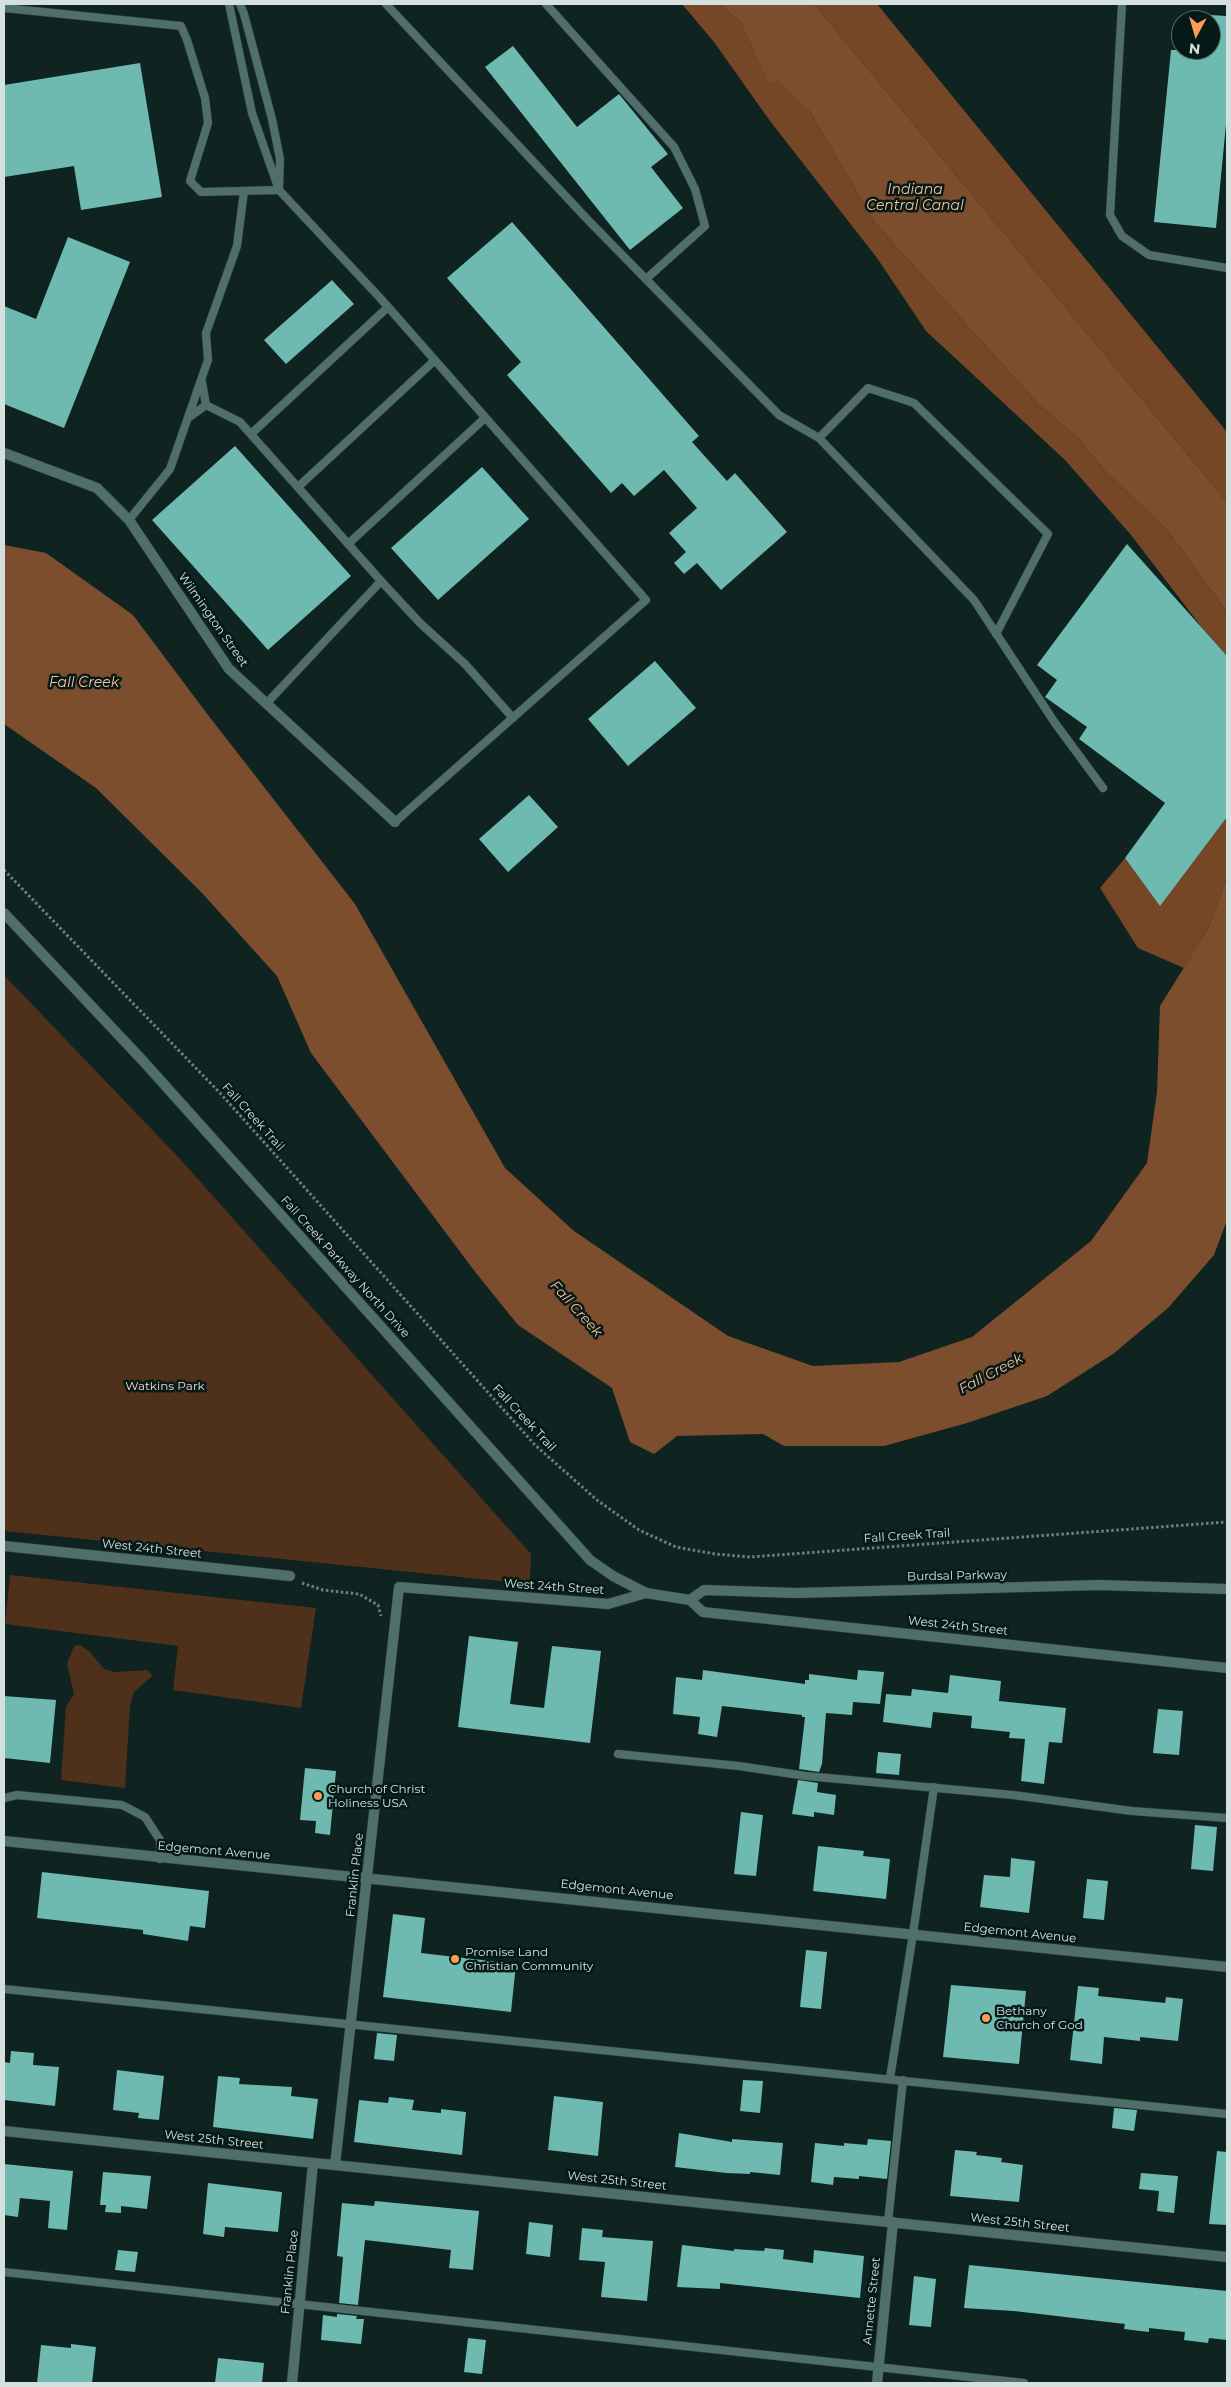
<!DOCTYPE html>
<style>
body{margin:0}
#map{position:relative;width:1231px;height:2387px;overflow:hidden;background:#0f2321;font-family:Montserrat,sans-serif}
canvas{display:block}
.frame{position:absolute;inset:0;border:5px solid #d4e0de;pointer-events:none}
.north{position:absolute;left:1171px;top:10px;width:50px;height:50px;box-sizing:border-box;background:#051a17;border:1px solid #586967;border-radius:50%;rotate:186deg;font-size:14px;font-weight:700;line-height:20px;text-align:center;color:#d4e0de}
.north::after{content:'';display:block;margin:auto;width:18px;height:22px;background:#fd9c56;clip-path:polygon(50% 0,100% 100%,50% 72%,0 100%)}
</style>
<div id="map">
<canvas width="1231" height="2387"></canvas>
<div class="frame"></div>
<div class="north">N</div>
</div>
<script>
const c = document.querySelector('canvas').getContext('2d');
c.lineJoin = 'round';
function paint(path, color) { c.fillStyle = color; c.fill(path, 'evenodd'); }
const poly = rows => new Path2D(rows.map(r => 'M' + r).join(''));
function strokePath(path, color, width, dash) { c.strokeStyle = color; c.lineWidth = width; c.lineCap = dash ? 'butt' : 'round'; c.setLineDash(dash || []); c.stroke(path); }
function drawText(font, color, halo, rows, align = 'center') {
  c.font = font + ' Montserrat,sans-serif'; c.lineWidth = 5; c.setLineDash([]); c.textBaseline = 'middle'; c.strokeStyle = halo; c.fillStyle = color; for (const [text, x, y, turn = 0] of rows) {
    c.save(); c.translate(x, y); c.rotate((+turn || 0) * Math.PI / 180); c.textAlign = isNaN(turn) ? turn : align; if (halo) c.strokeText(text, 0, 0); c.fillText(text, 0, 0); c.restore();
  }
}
paint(poly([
 [4,975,181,1160,531,1554,530,1584,4,1531],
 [10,1575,316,1608,301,1708,173,1690,178,1646,5,1624],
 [80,1645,90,1652,104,1669,114,1672,148,1670,152,1676,134,1692,130,1706,125,1788,61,1780,66,1707,74,1694,67,1664,74,1646]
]), '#4f301a');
paint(poly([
 [682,4,720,4,741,23,768,81,778,79,810,112,876,224,1038,404,1078,438,1105,471,1167,530,1227,612,1227,656,1203,629,1131,535,1065,460,926,331,877,258,770,121,714,42],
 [814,4,877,4,1227,432,1227,502],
 [1227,817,1227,877,1208,929,1184,968,1138,948,1100,888,1125,858,1160,905]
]), '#754727');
paint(poly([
 [720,4,814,4,1227,502,1227,612,1167,530,1105,471,1078,438,1038,404,876,224,810,112,778,80,768,82,741,23],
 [4,545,46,553,133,615,208,715,355,904,505,1168,574,1231,728,1336,813,1366,899,1362,972,1337,1091,1241,1147,1163,1157,1092,1160,1006,1208,929,1227,877,1227,1220,1214,1255,1168,1308,1113,1354,1047,1396,967,1423,884,1446,784,1446,763,1434,677,1436,654,1454,630,1442,612,1388,518,1325,476,1273,311,1053,277,976,202,893,96,788,4,724]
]), '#7c4e2e');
paint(poly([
 [1211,15,1227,16,1227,114,1216,228,1154,222,1171,50,1211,50],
 [513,46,577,127,619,94,668,154,651,167,683,208,630,250,485,67],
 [140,63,162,197,81,210,74,166,4,177,4,85],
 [512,222,699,436,692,442,727,481,735,473,787,532,721,590,697,563,684,574,674,563,686,552,669,533,697,508,664,470,634,496,622,483,611,493,507,375,521,362,447,278],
 [68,237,130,262,64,428,4,404,4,306,36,319],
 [332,280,354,304,286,364,264,340],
 [235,446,351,576,268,650,152,520],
 [482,467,529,519,438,600,391,548],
 [1127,544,1227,656,1227,817,1160,906,1125,858,1165,803,1079,739,1087,727,1045,697,1057,680,1037,665],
 [655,661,696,708,628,766,588,719],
 [529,795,558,827,508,872,479,839],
 [469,1636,518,1642,510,1704,544,1708,552,1646,601,1651,590,1743,458,1727],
 [703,1670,805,1684,805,1680,809,1680,809,1674,857,1680,858,1670,884,1672,880,1704,853,1702,852,1715,826,1713,822,1764,819,1772,799,1769,805,1717,802,1717,802,1715,722,1706,717,1737,698,1734,700,1717,673,1714,676,1677,702,1680],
 [950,1675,1001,1681,999,1701,1066,1708,1062,1743,1049,1742,1044,1784,1021,1781,1025,1739,1009,1738,1010,1732,971,1728,972,1716,933,1712,931,1728,883,1722,886,1694,911,1696,912,1689,948,1693],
 [4,1696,56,1700,50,1763,4,1758],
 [1158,1709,1183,1711,1179,1755,1153,1753],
 [878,1752,901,1754,899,1775,876,1773],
 [305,1768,336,1771,330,1835,315,1833,316,1821,300,1820],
 [798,1780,818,1783,817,1792,836,1795,834,1815,814,1812,814,1817,792,1814],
 [741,1812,763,1815,756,1876,734,1874],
 [1195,1825,1217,1827,1213,1871,1191,1869],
 [818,1846,864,1851,863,1856,890,1859,886,1899,813,1891],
 [1011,1858,1035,1861,1029,1913,980,1907,984,1875,1010,1877],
 [42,1872,209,1891,205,1928,190,1926,188,1941,143,1934,143,1930,37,1918],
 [1087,1879,1108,1881,1104,1920,1083,1918],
 [393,1914,425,1918,421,1953,516,1964,511,2012,383,1997],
 [806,1950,827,1952,821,2009,800,2007],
 [951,1985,1026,1991,1019,2064,943,2057],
 [1078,1986,1099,1988,1098,1996,1165,2003,1166,1997,1183,1999,1178,2041,1140,2037,1140,2041,1104,2037,1102,2064,1070,2060],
 [377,2033,397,2035,394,2061,374,2059],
 [11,2051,34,2053,33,2065,59,2067,55,2106,4,2100,4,2062,10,2063],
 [117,2070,164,2076,159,2120,138,2118,139,2113,113,2110],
 [218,2076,240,2078,239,2084,292,2087,291,2096,318,2099,313,2139,213,2127],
 [743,2080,763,2081,760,2113,740,2111],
 [554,2096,603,2102,598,2156,548,2150],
 [389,2097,414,2100,412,2110,441,2113,441,2109,466,2112,462,2155,354,2142,359,2100,388,2103],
 [1114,2108,1137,2110,1134,2131,1112,2128],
 [679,2133,732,2142,732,2139,783,2143,780,2175,750,2172,750,2174,726,2173,675,2167],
 [868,2139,891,2141,887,2179,859,2176,859,2179,834,2177,833,2185,811,2182,815,2143,844,2146,844,2143,867,2145],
 [955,2150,977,2152,976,2155,1002,2158,1001,2162,1023,2165,1019,2202,950,2196],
 [1217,2151,1227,2152,1227,2225,1209,2224],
 [4,2164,73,2171,67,2230,48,2228,50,2201,20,2198,18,2217,4,2215],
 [103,2172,151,2176,147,2209,121,2206,121,2213,105,2212,106,2205,100,2205],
 [1141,2173,1178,2176,1174,2213,1157,2211,1159,2191,1139,2189],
 [208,2183,282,2192,278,2232,225,2227,224,2237,203,2234],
 [375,2201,479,2211,473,2270,449,2268,451,2250,365,2240,358,2305,339,2303,343,2257,337,2256,342,2203,374,2206],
 [529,2222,553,2225,550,2257,526,2254],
 [582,2228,603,2230,602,2237,653,2241,647,2301,601,2297,605,2262,579,2260],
 [682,2245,734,2251,734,2249,764,2251,765,2248,784,2250,783,2259,813,2263,814,2250,864,2256,860,2298,720,2283,720,2289,677,2287],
 [118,2250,138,2252,135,2272,115,2270],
 [969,2265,1227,2291,1227,2340,1209,2338,1208,2343,1184,2340,1185,2332,1149,2328,1149,2332,1124,2329,1125,2324,1014,2311,964,2308],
 [914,2276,936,2279,931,2327,909,2325],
 [337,2314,357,2316,356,2319,364,2319,361,2344,321,2340,323,2315,337,2317],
 [468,2338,486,2340,482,2374,464,2372],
 [71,2344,96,2347,92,2383,37,2383,41,2345,71,2348],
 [218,2358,264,2363,262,2383,215,2383]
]), '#6ebab1');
const service = poly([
 [229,4,252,113,279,190,280,159,272,119,244,14,240,4],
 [386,4,587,219,779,415,819,438,974,600,1055,723,1103,788],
 [546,4,674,147,695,189,705,226,646,279],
 [1122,4,1110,215,1122,236,1149,255,1227,268],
 [4,8,181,26,187,40,205,98,208,123,190,181,201,192,279,190,381,299,646,600,395,822],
 [202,382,206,405],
 [188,418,206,405,240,422,381,581],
 [251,434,388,307],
 [819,438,868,388,914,403,1048,534,996,634],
 [298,487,435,360],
 [129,520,170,469,208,360,206,333,237,246,244,191],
 [348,544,485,418],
 [266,704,381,581,420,623,465,664,513,718],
 [618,1754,739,1766,806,1776,1013,1795,1132,1811,1227,1818],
 [4,1798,17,1795,122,1805,145,1817,160,1840,160,1859],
 [4,1989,1227,2114],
 [890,2078,913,1934,934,1787],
 [888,2222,903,2080],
 [4,2272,1024,2383]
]);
const minor = poly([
 [4,453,97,488,129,520,229,669,395,822],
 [4,1546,290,1576],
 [4,1841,1227,1967],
 [4,2131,1227,2257],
 [335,2165,399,1587,608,1604,646,1593],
 [292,2383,313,2163],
 [877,2383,893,2222]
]);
const tertiary = poly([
 [4,913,144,1062,590,1560,613,1576,646,1593,690,1600],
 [690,1600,703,1612,1227,1668],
 [690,1600,704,1590,796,1593,1100,1585,1227,1589]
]);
strokePath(service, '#2b3d3b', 9);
strokePath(minor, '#2b3d3b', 11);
strokePath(tertiary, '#2b3d3b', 11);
strokePath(poly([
 [4,870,220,1093,535,1445,597,1500,639,1530,676,1547,715,1554,750,1557,1227,1522],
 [302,1583,323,1590,359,1594,378,1605,381,1616]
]), '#6f7f7d', 3, [2.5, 2.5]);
strokePath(service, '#506e6a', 8);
strokePath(minor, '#506e6a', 10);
strokePath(tertiary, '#506e6a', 10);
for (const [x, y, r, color] of [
 [318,1796,5,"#fd9c56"],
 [455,1959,5,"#fd9c56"],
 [986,2018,5,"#fd9c56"]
]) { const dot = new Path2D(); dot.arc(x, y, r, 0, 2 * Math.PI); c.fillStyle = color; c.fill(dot); strokePath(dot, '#051a17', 2); }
drawText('12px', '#d4e0de', '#051a17', [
 ["Wilmington Street",213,620,55],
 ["Fall Creek Trail",253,1117,48],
 ["Fall Creek Parkway North Drive",345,1267,48],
 ["Fall Creek Trail",524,1418,47],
 ["Fall Creek Trail",907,1536,-4],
 ["West 24th Street",152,1549,6],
 ["Burdsal Parkway",957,1576,-1],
 ["West 24th Street",554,1587,4],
 ["West 24th Street",958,1626,6],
 ["Edgemont Avenue",214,1851,5],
 ["Franklin Place",355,1875,-84],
 ["Edgemont Avenue",617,1890,6],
 ["Edgemont Avenue",1020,1933,6],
 ["West 25th Street",214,2140,6],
 ["West 25th Street",617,2181,6],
 ["West 25th Street",1020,2223,6],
 ["Franklin Place",290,2272,-84],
 ["Annette Street",872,2301,-84]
]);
drawText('12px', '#f5d6c3', '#051a17', [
 ["Watkins Park",165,1386]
]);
drawText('12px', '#d4e0de', '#051a17', [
 ["Church of Christ",328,1789],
 ["Holiness USA",328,1803],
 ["Promise Land",465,1952],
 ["Christian Community",465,1966],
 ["Bethany",996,2011],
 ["Church of God",996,2025]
], 'left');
drawText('italic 14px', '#fbbf98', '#051a17', [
 ["Indiana",915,190],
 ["Central Canal",915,206],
 ["Fall Creek",84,683],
 ["Fall Creek",576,1309,48],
 ["Fall Creek",991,1374,-28]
]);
</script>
